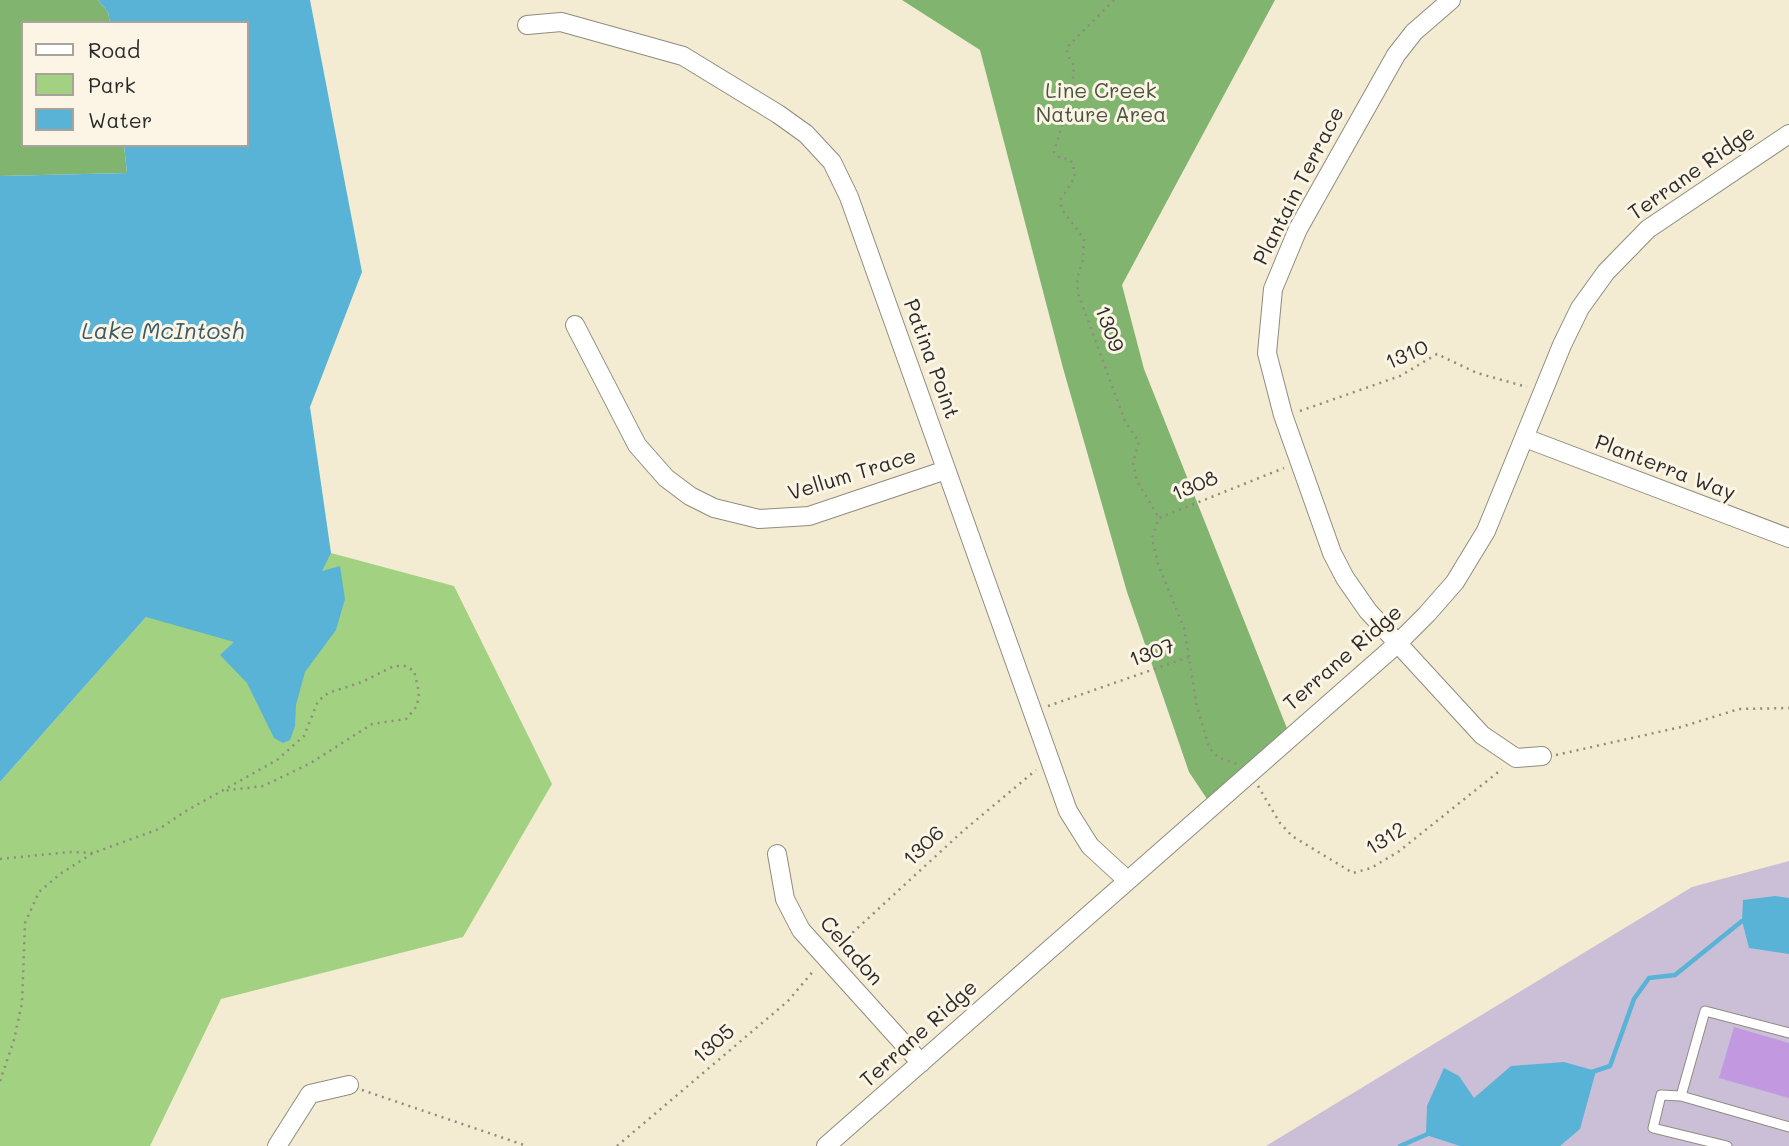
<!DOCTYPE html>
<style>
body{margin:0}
#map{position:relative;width:1789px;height:1146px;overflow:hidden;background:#f3ecd3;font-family:Mali,sans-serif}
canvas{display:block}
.legend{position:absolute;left:21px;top:21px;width:228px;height:126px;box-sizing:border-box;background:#fcf5e5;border:2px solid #a8a49b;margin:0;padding:9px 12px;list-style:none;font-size:21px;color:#2b2b2b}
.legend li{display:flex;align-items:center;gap:14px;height:35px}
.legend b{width:35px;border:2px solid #a8a49b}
</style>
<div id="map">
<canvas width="1789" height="1146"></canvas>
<ul class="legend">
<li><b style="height:9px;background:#fff"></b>Road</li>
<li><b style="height:19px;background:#a2d281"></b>Park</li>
<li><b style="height:19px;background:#59b3d6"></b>Water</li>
</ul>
</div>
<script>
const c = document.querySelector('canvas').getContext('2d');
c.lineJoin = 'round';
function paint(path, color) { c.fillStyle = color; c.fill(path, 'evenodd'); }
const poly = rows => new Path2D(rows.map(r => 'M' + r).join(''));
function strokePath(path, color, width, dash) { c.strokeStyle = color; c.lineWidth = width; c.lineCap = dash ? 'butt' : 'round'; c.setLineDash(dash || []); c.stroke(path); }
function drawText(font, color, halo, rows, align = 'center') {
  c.font = font + ' Mali,sans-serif'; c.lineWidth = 6; c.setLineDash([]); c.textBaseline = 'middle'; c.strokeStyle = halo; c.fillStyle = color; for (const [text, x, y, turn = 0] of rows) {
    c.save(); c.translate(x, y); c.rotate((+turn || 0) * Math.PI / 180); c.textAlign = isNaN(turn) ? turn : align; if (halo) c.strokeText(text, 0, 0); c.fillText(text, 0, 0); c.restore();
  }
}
paint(poly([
 [1789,861,1789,1146,1266,1146,1692,887]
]), '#cabfd6');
paint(poly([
 [331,553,454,586,552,784,463,937,221,999,150,1146,0,1146,0,782,146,617,258,614]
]), '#a2d281');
paint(poly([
 [0,0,98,0,108,12,110,23,23,23,23,145,124,145,127,173,0,176],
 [902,0,1275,0,1122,285,1144,369,1290,736,1211,805,1189,772,1127,592,1063,368,980,50]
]), '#81b46f');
paint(poly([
 [98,0,310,0,362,272,310,407,331,553,322,571,340,566,345,599,336,630,305,672,296,705,295,726,290,740,283,743,274,738,247,683,220,655,234,642,146,617,0,782,0,176,127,173,124,145,247,145,247,23,110,23,108,12],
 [1775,896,1789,898,1789,954,1749,948,1742,921,1743,900],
 [1564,1062,1596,1071,1580,1129,1560,1146,1460,1146,1426,1135,1427,1106,1444,1068,1459,1076,1474,1098,1511,1066]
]), '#59b3d6');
strokePath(poly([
 [1592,1072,1610,1066,1634,999,1649,978,1675,975,1742,921,1746,921],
 [1400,1146,1430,1133]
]), '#59b3d6', 4.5);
paint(poly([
 [1734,1027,1789,1043,1789,1098,1719,1078]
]), '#c298e0');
const lane = poly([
 [1789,1033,1705,1011,1681,1096,1789,1127],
 [1681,1096,1661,1095,1653,1128,1727,1146]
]);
const street = poly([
 [1451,0,1414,32,1396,55,1298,229,1273,289,1267,353,1283,415,1332,553,1345,578,1368,611,1482,735,1516,758,1542,756],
 [527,25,561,22,683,56,778,114,806,134,832,162,849,197,1068,811,1090,846,1127,880],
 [575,325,637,445,666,478,690,496,714,508,759,519,809,516,946,470],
 [1525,438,1789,538],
 [777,854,785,899,801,930,921,1063],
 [277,1146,310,1094,349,1085],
 [826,1146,1397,644,1427,614,1455,582,1486,531,1562,345,1580,308,1606,272,1648,229,1789,134]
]);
strokePath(lane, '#8f8c7f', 11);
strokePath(street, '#8f8c7f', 20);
strokePath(poly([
 [1114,0,1067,47,1067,54,1074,66,1072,90,1054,152,1060,158,1069,159,1073,164,1075,177,1061,199,1061,208,1084,239,1083,259,1077,279,1078,293,1125,421,1139,442,1133,463,1137,481,1159,518],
 [1300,411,1400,376,1437,354,1477,373,1527,387],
 [1189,657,1184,628,1158,564,1152,538,1159,518,1284,468],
 [1048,706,1189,657,1196,702,1209,748,1219,758,1237,764],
 [1556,755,1681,727,1739,709,1789,708],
 [1258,786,1280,823,1292,836,1353,873,1371,868,1398,852,1502,769],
 [0,859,70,852,93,853],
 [837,947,963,831,1036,770],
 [0,1081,14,1040,22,1003,25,923,39,892,60,874,93,853,159,829,186,811,277,760,304,736,318,701,328,693,362,682,394,666,406,666,414,671,419,692,417,706,406,719,372,724,309,764,263,786,222,791],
 [362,1090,527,1146],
 [617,1146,788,1001,815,969]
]), '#8f8c7f', 2.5, [2, 5]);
strokePath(lane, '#fff', 9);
strokePath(street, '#fff', 18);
drawText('21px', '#495540', '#fcf5e5', [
 ["Line Creek",1101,92],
 ["Nature Area",1101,116]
]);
drawText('21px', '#2b2b2b', '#fcf5e5', [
 ["Terrane Ridge",1692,173,-35],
 ["Plantain Terrace",1299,186,-63],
 ["1309",1109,329,70],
 ["1310",1407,355,-24],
 ["Patina Point",931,359,70],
 ["Planterra Way",1665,468,21],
 ["Vellum Trace",852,475,-17],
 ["1308",1195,486,-23],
 ["1307",1152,653,-20],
 ["Terrane Ridge",1343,658,-41],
 ["1312",1386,839,-32],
 ["1306",924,846,-44],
 ["Celadon",851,951,49],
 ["Terrane Ridge",919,1034,-42],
 ["1305",714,1044,-41]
]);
drawText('italic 23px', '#3b5b67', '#fcf5e5', [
 ["Lake McIntosh",163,332]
]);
</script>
